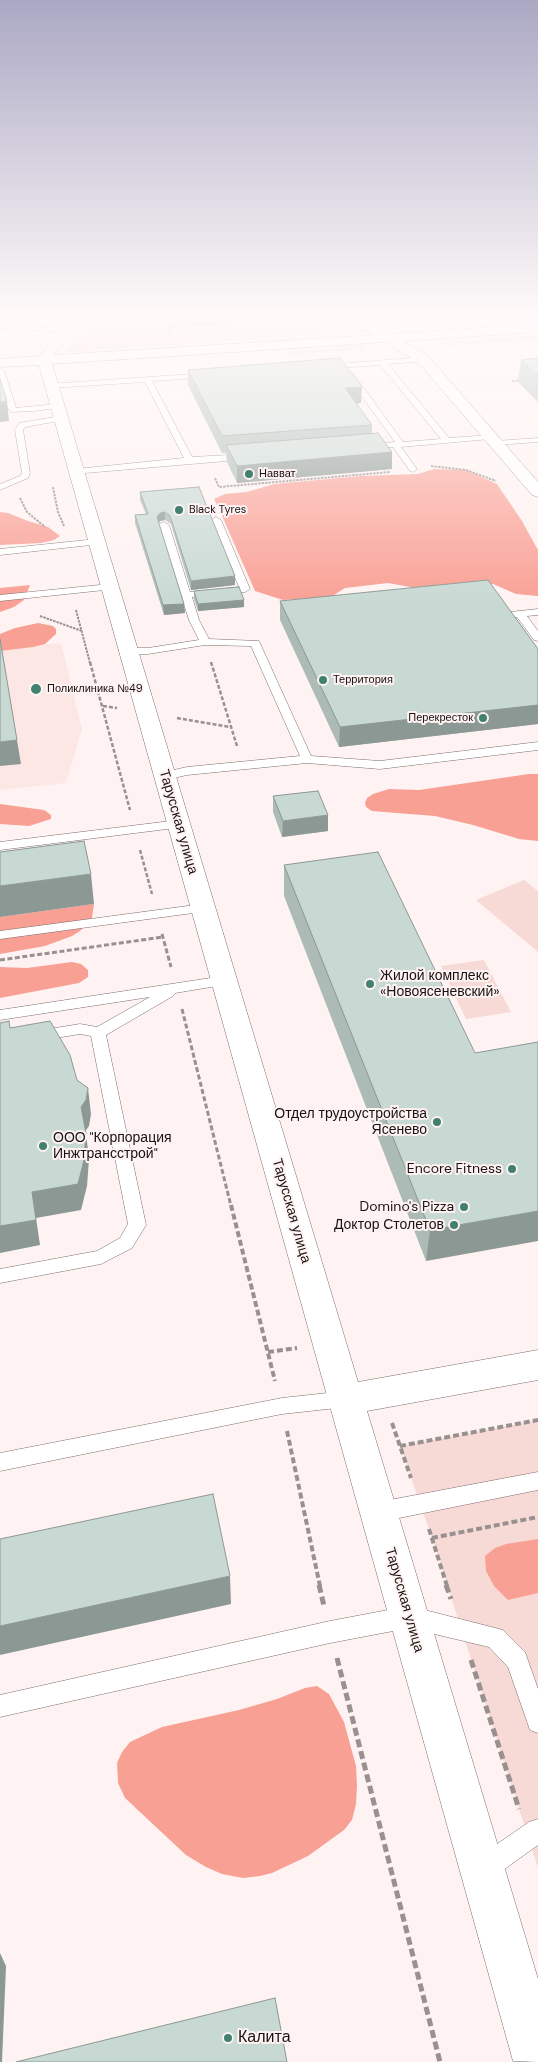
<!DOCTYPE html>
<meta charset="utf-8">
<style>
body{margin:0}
canvas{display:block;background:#fef3f2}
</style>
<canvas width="538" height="2062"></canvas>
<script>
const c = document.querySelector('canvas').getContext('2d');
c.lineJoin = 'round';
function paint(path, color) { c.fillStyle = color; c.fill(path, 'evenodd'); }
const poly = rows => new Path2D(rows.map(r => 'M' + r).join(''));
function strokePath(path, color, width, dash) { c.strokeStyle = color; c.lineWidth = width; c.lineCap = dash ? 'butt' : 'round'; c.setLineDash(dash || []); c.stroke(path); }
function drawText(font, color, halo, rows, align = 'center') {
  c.font = font + ' "DM Sans",sans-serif'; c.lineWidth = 4; c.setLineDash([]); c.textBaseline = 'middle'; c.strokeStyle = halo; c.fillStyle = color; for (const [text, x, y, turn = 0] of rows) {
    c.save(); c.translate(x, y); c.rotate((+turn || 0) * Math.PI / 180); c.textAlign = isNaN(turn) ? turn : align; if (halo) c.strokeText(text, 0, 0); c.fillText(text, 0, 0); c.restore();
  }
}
paint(poly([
 [61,643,82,729,66,783,0,790,0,648]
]), '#fce7e4');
paint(poly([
 [98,318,157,318,158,320,191,318,314,318,331,332,320,335,206,343,66,352],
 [538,335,538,340,443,346,441,344,453,341],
 [354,345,363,346,366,349,291,354,289,352],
 [524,880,538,891,538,952,476,900],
 [484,960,511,1012,466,1019,441,966],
 [538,1420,538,1868,432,1538,400,1446]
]), '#f7dad6');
paint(poly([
 [434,469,466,470,497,484,522,521,538,550,538,596,516,594,493,584,416,588,388,583,345,588,331,597,283,600,255,591,222,516,226,512,218,507,214,499,225,494,247,492,274,484,361,476,418,474],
 [0,512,8,513,28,521,48,527,60,536,54,540,41,543,0,545],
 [30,585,24,600,14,607,0,612,0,588],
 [38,623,53,626,56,629,56,634,45,644,33,647,0,651,0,634,15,628],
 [529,774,538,774,538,841,519,839,473,825,435,816,372,811,366,807,365,803,367,798,373,794,389,789,419,790],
 [0,804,44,810,51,815,51,819,29,826,0,824],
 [94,904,92,918,80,931,72,936,45,946,0,954,0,917],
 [72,962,81,964,88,970,88,977,79,983,0,998,0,967,27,968],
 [538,1539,538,1593,508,1600,494,1586,486,1571,485,1556,495,1548,506,1544],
 [317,1686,329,1694,344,1722,356,1766,357,1785,356,1804,352,1820,344,1830,308,1856,272,1873,260,1876,243,1878,222,1874,206,1867,186,1855,125,1798,118,1783,117,1763,122,1752,130,1742,162,1727,239,1710,277,1699,305,1688]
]), '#f9a095');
const lane = poly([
 [0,324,65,328,68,330,65,332,0,328,0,324],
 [423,357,427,359,426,361,388,364,449,438,490,435,494,437,490,439,401,447,417,469,413,472,410,471,393,447,367,449,363,447,367,445,395,442,346,375,350,373,353,373,403,442,441,439,380,365,325,369,321,367,325,365,423,357],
 [0,368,4,370,16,408,57,404,61,406,57,408,33,411,11,412,7,407,0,383,0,368],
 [207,373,210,373,210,377,152,381,192,457,247,454,251,457,250,459,73,474,72,472,76,469,184,458,145,382,51,388,48,388,48,384,207,373],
 [61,416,64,416,64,420,25,427,23,430,30,473,28,478,0,490,0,484,20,476,22,473,15,430,19,423,61,416],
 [538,438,538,442,496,445,492,443,496,441,538,438],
 [216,517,221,520,250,589,245,592,192,597,199,620,209,639,259,641,311,756,380,761,538,742,538,750,380,769,307,763,187,775,165,780,161,779,159,776,161,773,187,767,300,756,251,646,205,645,148,654,128,654,123,651,128,648,148,648,199,640,189,620,159,525,161,523,164,522,169,525,190,592,239,587,211,520,216,517],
 [97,539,102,542,100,544,0,555,0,549,97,539],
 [110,584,115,587,114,589,0,601,0,595,110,584],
 [498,601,502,602,510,612,538,609,538,615,527,616,538,631,538,641,534,640,517,617,503,617,493,604,498,601],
 [179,820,185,824,183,827,0,850,0,842,179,820],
 [203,904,210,908,208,911,0,939,0,931,203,904],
 [224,976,229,978,231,981,229,984,175,993,173,996,106,1035,146,1225,132,1248,101,1264,0,1283,0,1269,97,1251,120,1238,128,1224,91,1036,80,1034,0,1047,0,1037,80,1024,97,1027,150,997,0,1020,0,1010,224,976],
 [346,1391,353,1393,356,1399,353,1405,346,1407,282,1414,0,1471,0,1453,282,1398,346,1391],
 [538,1472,538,1490,379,1522,372,1519,369,1512,372,1505,379,1502,538,1472],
 [409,1606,503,1630,525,1652,538,1689,538,1733,530,1730,508,1667,489,1647,409,1628,330,1643,0,1717,0,1695,330,1621,409,1606],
 [538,1819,538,1845,495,1876,486,1879,477,1876,474,1867,477,1858,529,1822,538,1819]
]);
const secondary = poly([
 [68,318,80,318,54,355,374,335,351,321,349,318,363,318,390,334,538,324,538,332,402,341,428,356,538,482,538,497,532,495,418,362,385,342,52,364,358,1382,538,1350,538,1380,367,1411,538,1979,538,2062,513,2061,39,365,0,367,0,359,40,356,68,318]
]);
strokePath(lane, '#7c6d6b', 1);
strokePath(secondary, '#7c6d6b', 1);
strokePath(poly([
 [99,318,106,318],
 [180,318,189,324,204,325,234,321,238,318],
 [200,318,204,326],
 [216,318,221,326],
 [257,318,279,322],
 [287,322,295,318],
 [168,331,181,320],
 [512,381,522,380],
 [431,466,466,470,496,481],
 [215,478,219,487,390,472],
 [53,487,58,512,64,526],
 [20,498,27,512,45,527],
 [76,610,90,663],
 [40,616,82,631]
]), '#999190', 2, [2.5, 1]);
strokePath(poly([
 [90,662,130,810],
 [211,662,237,746],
 [103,706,117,708],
 [177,718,230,727],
 [140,850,152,894]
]), '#999190', 2.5, [4, 2]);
strokePath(poly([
 [162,934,171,967],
 [0,960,163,937],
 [182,1009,231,1206]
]), '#999190', 3, [5, 2.5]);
strokePath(poly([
 [231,1205,275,1381],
 [268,1352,297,1348],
 [392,1423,411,1478],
 [287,1431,320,1586],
 [400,1446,538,1420],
 [429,1529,447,1586],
 [432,1538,538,1517]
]), '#999190', 4, [6, 3]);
strokePath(poly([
 [319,1585,324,1606],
 [446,1585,451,1599],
 [337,1658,440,2062],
 [471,1660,519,1809]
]), '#999190', 5, [8, 4]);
paint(lane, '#fff');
paint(secondary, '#fff');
paint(poly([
 [538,358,538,402,518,382,521,360],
 [188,370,361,403,356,404,372,425,372,434,392,452,392,469,237,483,227,462,226,453,222,453,188,385],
 [199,487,235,585,191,590,171,524,165,520,160,521,159,523,184,604,185,613,164,615,135,523,135,515,146,514,140,500,140,492],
 [194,591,244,600,244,607,198,611,194,599],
 [280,601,538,649,538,724,339,747,280,620],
 [273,796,328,831,282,837,273,812],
 [284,865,475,1053,426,1261,284,896]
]), '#acbbb6');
paint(poly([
 [362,387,361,403,344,404,345,388],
 [7,401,9,421,0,422,0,402],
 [392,452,392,469,237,483,237,466],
 [165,512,165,520,160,521,157,526,157,517,160,513],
 [235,576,235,585,191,590,191,581],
 [244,600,244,607,198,611,198,604],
 [184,604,185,613,164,615,163,605],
 [538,705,538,724,339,747,340,727],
 [17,740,21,764,0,766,0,742],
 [328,815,328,831,282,837,283,821],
 [91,874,94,904,0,917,0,886],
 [88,1088,91,1114,89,1126,84,1133,81,1107],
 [86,1133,89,1159,87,1186,81,1210,36,1218,40,1245,0,1253,0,1226],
 [538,1211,538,1241,426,1261,430,1230],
 [230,1576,231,1604,0,1655,0,1626],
 [0,1953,6,1966,2,2062,0,2062]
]), '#8c9894');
const building = poly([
 [340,358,362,387,345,388,372,425,222,436,188,370,340,358],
 [538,358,538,376,521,360,538,358],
 [0,379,7,401,0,402,0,379],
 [378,433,392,452,237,466,226,445,378,433],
 [199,487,235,576,191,581,170,516,165,512,160,513,157,517,184,604,163,605,135,515,148,514,140,492,199,487],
 [488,580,538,649,538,705,340,727,280,601,488,580],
 [239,587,244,600,198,604,194,591,239,587],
 [0,639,17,740,0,742,0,639],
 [318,791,328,815,283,821,273,796,318,791],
 [84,841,91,874,0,886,0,852,84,841],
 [378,852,475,1053,538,1042,538,1211,430,1230,284,865,378,852],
 [9,1021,10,1028,50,1021,70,1055,77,1080,88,1088,86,1100,81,1107,86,1133,84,1160,78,1184,32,1192,36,1220,0,1226,0,1023,9,1021],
 [213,1494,230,1576,0,1626,0,1539,213,1494],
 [275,1998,287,2062,16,2062,275,1998]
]);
paint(building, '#c8d9d4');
strokePath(building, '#8c9894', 1);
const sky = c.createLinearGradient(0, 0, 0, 606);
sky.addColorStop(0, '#aba8c4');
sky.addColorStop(0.52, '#fffaf9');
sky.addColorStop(1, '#fffaf900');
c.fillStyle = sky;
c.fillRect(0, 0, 538, 606);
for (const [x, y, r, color] of [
 [249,474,5,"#408171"],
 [179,510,5,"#408171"],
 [323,680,5,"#408171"],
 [36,689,6,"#408171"],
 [483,718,5,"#408171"],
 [370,984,5,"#408171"],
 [437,1122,5,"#408171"],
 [43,1146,5,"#408171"],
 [512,1169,5,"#408171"],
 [464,1207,5,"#408171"],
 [454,1225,5,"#408171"],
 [228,2038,5,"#408171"]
]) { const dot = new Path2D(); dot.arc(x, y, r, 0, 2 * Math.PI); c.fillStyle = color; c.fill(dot); strokePath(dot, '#fef3f2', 2); }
drawText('11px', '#181211', '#fef3f2', [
 ["Навват",259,474],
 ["Black Tyres",189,510],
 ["Территория",333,680],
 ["Поликлиника №49",47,689],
 ["Перекресток",473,718,"right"]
], 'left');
drawText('14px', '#181211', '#fef3f2', [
 ["Тарусская улица",178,822,74],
 ["Тарусская улица",291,1211,74],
 ["Тарусская улица",404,1600,74]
]);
drawText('14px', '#181211', '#fef3f2', [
 ["Жилой комплекс",380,976,"left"],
 ["«Новоясеневский»",380,992,"left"],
 ["Отдел трудоустройства",427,1114],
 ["Ясенево",427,1130],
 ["ООО \"Корпорация",53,1138,"left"],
 ["Инжтрансстрой\"",53,1154,"left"],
 ["Encore Fitness",502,1169],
 ["Domino's Pizza",454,1207],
 ["Доктор Столетов",444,1225]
], 'right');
drawText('16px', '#181211', '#fef3f2', [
 ["Калита",238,2038]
], 'left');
</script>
